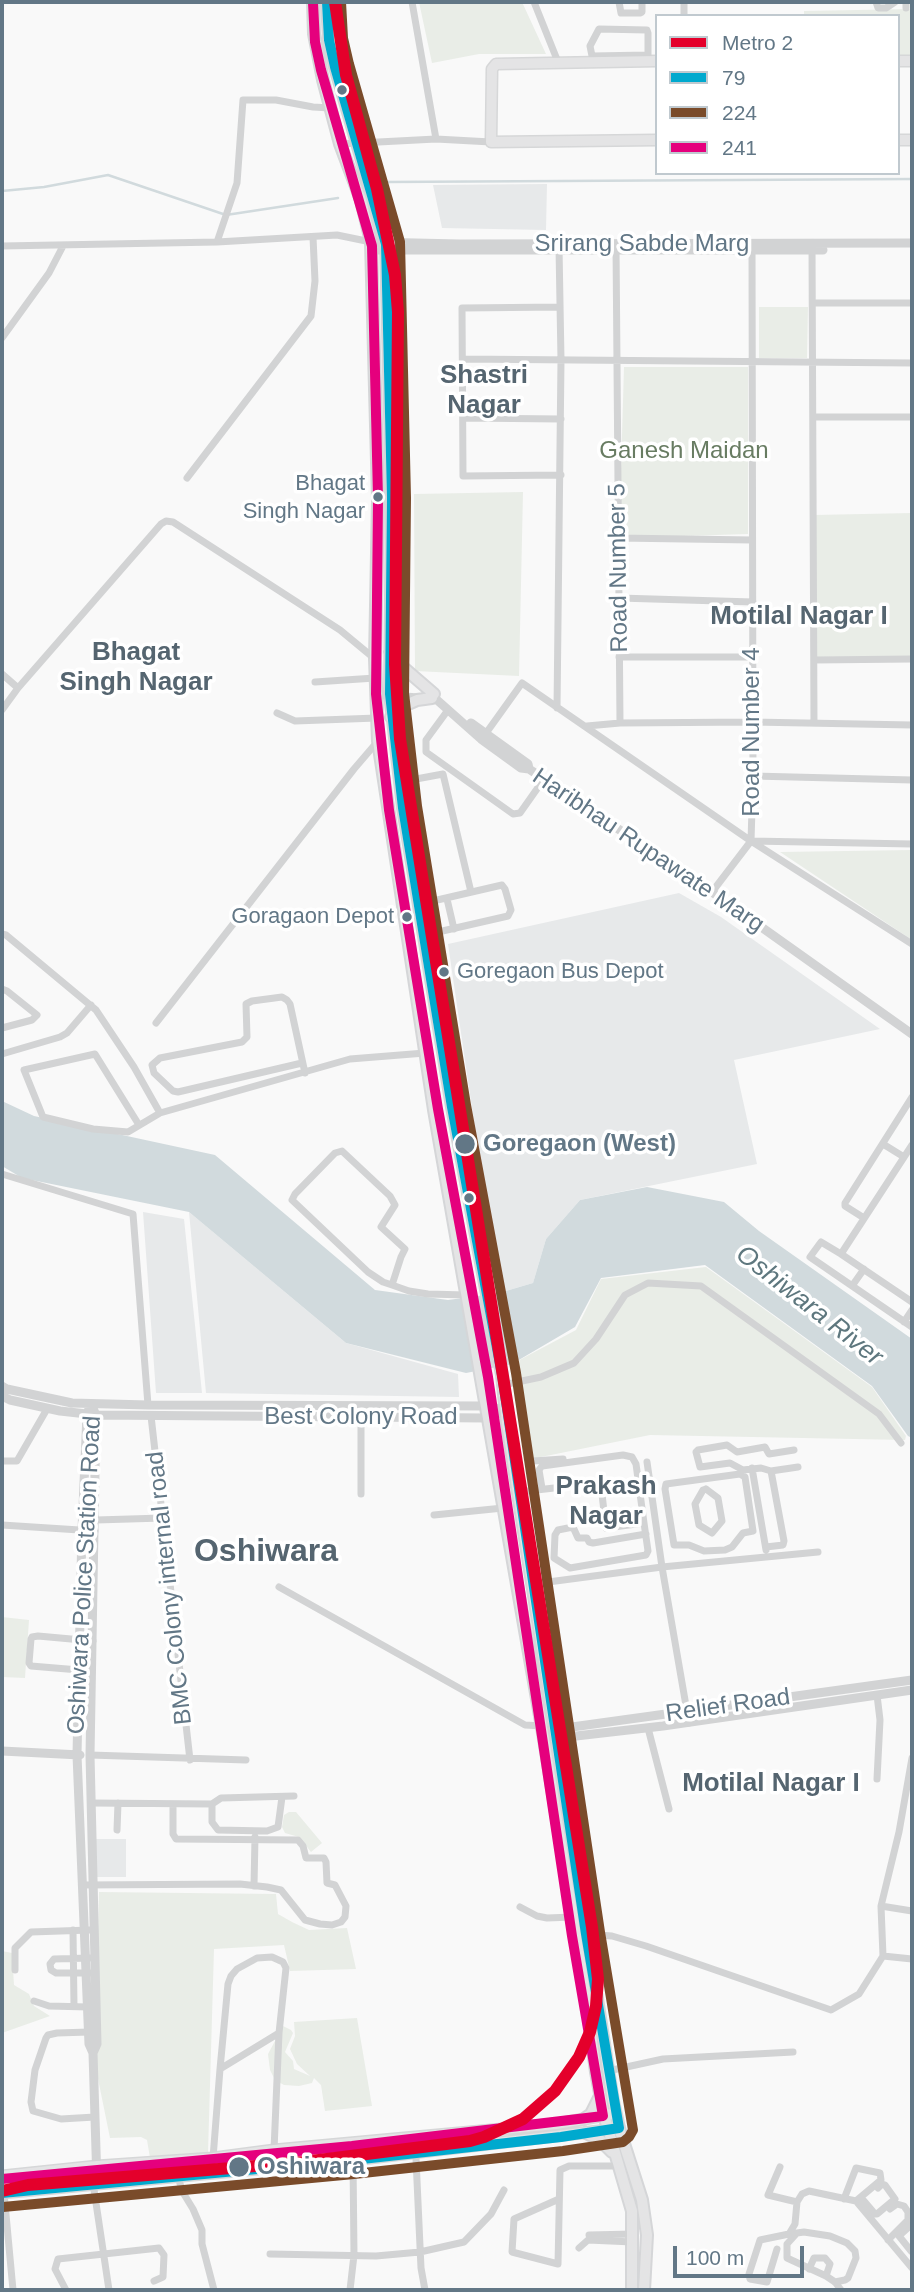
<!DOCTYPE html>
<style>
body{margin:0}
#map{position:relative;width:914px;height:2292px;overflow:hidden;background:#f9f9f9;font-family:Arial,sans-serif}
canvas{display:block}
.frame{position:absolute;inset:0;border:4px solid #627786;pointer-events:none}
.legend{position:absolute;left:655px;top:14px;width:245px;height:161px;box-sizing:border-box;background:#fff;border:2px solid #c0c9cf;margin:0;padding:9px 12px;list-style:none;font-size:21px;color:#627786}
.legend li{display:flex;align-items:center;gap:14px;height:35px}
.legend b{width:35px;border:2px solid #c0c9cf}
.scale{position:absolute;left:673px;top:2246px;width:131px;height:32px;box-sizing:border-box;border:4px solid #627786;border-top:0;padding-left:9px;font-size:21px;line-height:24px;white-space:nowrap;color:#627786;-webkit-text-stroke:5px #fff;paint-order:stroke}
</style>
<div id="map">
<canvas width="914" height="2292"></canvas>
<div class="frame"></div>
<ul class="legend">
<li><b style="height:9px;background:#e4002b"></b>Metro 2</li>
<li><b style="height:9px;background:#00a9ce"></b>79</li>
<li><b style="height:9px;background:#7a4b2a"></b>224</li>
<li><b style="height:9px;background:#e5007d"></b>241</li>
</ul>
<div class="scale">100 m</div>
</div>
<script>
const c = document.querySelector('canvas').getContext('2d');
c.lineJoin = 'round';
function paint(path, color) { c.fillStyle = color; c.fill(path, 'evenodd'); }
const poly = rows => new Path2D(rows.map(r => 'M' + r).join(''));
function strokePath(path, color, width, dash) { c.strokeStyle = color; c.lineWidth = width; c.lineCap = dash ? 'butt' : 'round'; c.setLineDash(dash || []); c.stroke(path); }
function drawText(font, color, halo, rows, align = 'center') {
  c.font = font + ' Arial,sans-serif'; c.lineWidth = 7; c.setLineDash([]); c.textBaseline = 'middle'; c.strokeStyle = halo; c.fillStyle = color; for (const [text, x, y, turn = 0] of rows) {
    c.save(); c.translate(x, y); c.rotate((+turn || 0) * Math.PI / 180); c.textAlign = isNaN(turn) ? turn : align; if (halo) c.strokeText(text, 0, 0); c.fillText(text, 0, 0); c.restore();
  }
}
paint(poly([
 [547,184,546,230,442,228,433,185],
 [679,893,721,917,880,1029,734,1060,757,1164,580,1200,546,1239,533,1283,499,1293,448,944],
 [143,1212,184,1219,202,1393,156,1393],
 [189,1212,346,1343,458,1374,459,1397,206,1393],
 [92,1839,126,1839,126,1877,93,1877]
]), '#e7e9ea');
paint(poly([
 [419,2,522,2,546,54,479,54,432,63],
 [910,9,912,10,912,59,898,59,898,16,804,16,804,11],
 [759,307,808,307,807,358,759,358],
 [624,367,748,367,748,534,619,538],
 [523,492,519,676,415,671,414,494],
 [912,513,912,656,814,657,814,515],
 [912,850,912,940,780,852],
 [706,1267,872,1387,906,1436,905,1440,650,1435,526,1460,510,1365,576,1330,601,1279],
 [2,1617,29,1620,25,1678,2,1677],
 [289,1812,296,1812,322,1843,311,1852,299,1837,285,1833,282,1827,284,1815],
 [99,1892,276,1894,278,1914,292,1922,309,1930,347,1928,356,1969,290,1971,284,1945,214,1949,208,2153,150,2158,147,2140,141,2137,110,2138,95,2064],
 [2,1951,12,1953,14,1985,29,1994,34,2006,50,2016,2,2033],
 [357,2018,372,2106,325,2111,321,2085,314,2078,312,2083,299,2086,284,2085,275,2080,270,2070,268,2054,283,2026,291,2030,293,2033,285,2052,293,2061,294,2069,310,2076,297,2064,290,2049,295,2036,294,2022]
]), '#e9ede7');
paint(poly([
 [2,1101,34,1116,215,1155,375,1290,448,1300,499,1293,533,1283,546,1239,580,1200,647,1187,724,1202,759,1231,912,1339,912,1438,908,1436,872,1386,705,1265,601,1278,575,1327,512,1364,466,1373,346,1343,189,1212,22,1178,2,1166]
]), '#d1dadd');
strokePath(poly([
 [386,182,912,179],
 [2,191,44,187,108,175,226,215,338,198]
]), '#d1dadd', 2.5);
const secondary = poly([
 [657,61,496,64,492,69,491,142,657,140],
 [898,61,912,61],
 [898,140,912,140],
 [2,2176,97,2166,213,2158,274,2150,556,2124,612,2114],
 [2,2193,353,2160,615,2129]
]);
const primary = poly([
 [313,2,314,34,323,80,340,144,361,200,371,242,378,499,375,659,378,741,434,1110,544,1739,588,2011,596,2072,604,2115,632,2211,632,2290],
 [327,2,329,40,335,67,386,244,392,498,390,694,403,808,452,1107,502,1375,507,1423,613,2101,619,2128,642,2200,647,2235,644,2290],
 [390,652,397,662,434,694],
 [391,717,399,708,417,700,432,698],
 [584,2119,591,2114,600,2096],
 [586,2133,600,2140,612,2152]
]);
strokePath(secondary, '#d6d7d8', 13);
strokePath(primary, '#d5d6d8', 14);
strokePath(poly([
 [412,2,436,139],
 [534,2,558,62],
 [619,2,621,13,640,13,642,12,642,2],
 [876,2,878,8,886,8,895,2],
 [906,2,906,8],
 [684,16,684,2],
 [647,61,648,55,648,33,647,30,599,29,590,46,592,56,648,55],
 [340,144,436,139,491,142],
 [217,242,237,183,243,100,276,100,313,107,330,108],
 [616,245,620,723],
 [812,245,814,723],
 [2,246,217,242,337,235,371,242],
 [813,303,912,303],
 [560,307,462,308,463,476,561,475],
 [2,338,49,273,63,246],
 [463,359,912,363],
 [813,417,912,417],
 [463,418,561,419],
 [187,478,311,316,315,281,313,237],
 [618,538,752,540],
 [619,598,753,602],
 [619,657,752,657],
 [814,660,912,659],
 [2,674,18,688],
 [315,682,375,678],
 [557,708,561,360,559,247],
 [2,710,18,688,161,524,166,521,173,522,340,630,375,659],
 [448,710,426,740,426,752,513,814,520,813,544,779],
 [277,713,295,721,377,718],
 [587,726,620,723,752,722,912,725],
 [484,736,522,683,751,841,912,944],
 [753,776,912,780],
 [400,782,443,774,471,892],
 [751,841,753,776,752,245],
 [751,841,912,844],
 [712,892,751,841],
 [447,899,454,929],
 [420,904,502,885,505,889,511,910,508,916,425,935],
 [2,934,6,935,96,1010,134,1067,160,1113,350,1059,425,1053],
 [2,989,7,991,37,1015,32,1020,2,1028],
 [156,1023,354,769,378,741],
 [2,1054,60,1037,67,1033,91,1005],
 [302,1063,178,1092,173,1091,154,1073,152,1065,160,1058,242,1042,247,1037,246,1004,252,1001,282,997,287,1000,290,1004,305,1073],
 [139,1125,95,1054,24,1070,43,1117,93,1129,128,1132,160,1113],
 [883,1144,904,1157],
 [912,1145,841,1254,912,1302],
 [2,1174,133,1214,148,1405],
 [864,1218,845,1206,845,1203,912,1097],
 [841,1254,821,1242,810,1257,912,1327],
 [392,1285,401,1257,405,1249,381,1227,395,1205,390,1196,342,1151,335,1153,295,1194,292,1200,368,1272,383,1282,392,1285,409,1291,428,1294,466,1295],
 [852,1286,864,1269],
 [904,1322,912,1310],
 [503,1385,541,1377,574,1363,596,1339,625,1295,648,1283,701,1286,879,1414,901,1443],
 [151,1416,190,1760],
 [794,1450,769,1454,765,1447,737,1452,727,1445,698,1450,696,1452,700,1467,730,1463,743,1470,761,1468,771,1471,798,1467],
 [2,1461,17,1461,47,1409],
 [533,1461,563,1459],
 [647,1462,662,1567,689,1723],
 [752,1468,766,1550],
 [740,1474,745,1477,753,1531,743,1533,732,1547,725,1550,704,1551,689,1545,674,1545,665,1489,666,1484,740,1474],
 [706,1489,718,1498,722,1521,712,1533,699,1525,695,1504,703,1490,706,1489],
 [519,1492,598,1483,601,1486,606,1528,644,1523,636,1464,632,1457,623,1455,542,1466,539,1470,542,1488],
 [361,1494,361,1417],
 [434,1515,503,1508],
 [96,1520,163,1518],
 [644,1523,648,1551,646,1555,570,1568,554,1558,555,1535,558,1530,573,1527,578,1538,587,1538,589,1542,593,1543,646,1534],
 [2,1525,95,1531],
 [766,1547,783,1545,784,1541,771,1471],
 [533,1584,662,1567,818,1552],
 [279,1587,525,1725,542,1726],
 [79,1670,31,1666,29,1663,31,1639,32,1637,38,1636,93,1641],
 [648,1728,669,1809],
 [90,1755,246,1760],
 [912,1758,899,1832,881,1906,883,1956,912,1959],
 [877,1779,880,1720,877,1695],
 [91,1803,212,1804,221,1798,294,1796],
 [212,1804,212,1822,218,1830,267,1831,278,1827,282,1797],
 [117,1830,118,1803],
 [83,1885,240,1884,267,1887,281,1890,305,1920,320,1924,332,1925,341,1922,345,1917,346,1906,335,1885,327,1883,326,1862,324,1858,306,1858,303,1846,298,1840,176,1839,173,1834,173,1804],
 [254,1886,255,1837],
 [881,1906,912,1911],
 [520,1907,537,1916,547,1918,573,1917],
 [73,1930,74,2006],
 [586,1934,612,1936,646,1946,831,2010,859,1994,883,1956],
 [90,1958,54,1959,50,1964,51,1970,56,1973,91,1973],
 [15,1970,15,1948,31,1932,90,1930],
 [34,2001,49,2006,88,2007],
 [89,2032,57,2033,48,2035,46,2038,35,2070,31,2102,33,2111,61,2119,95,2117],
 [220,2069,228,1984,231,1976,237,1969,257,1958,272,1957,283,1962,286,1968,279,2033],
 [608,2071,663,2059,793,2052],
 [415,2137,421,2268,425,2290],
 [213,2158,220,2069,279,2033,274,2150],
 [780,2167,768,2195,797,2202],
 [178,2176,182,2191,193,2209,202,2230,202,2244,214,2290],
 [93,2183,109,2290],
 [4,2193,13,2290],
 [559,2199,514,2219,512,2252,558,2264,560,2170,569,2166,619,2166],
 [844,2199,856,2168,880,2173,881,2180,856,2201],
 [864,2201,875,2214,877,2214,895,2199,885,2185,882,2184,878,2188],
 [589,2235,633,2234],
 [888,2240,908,2220,908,2212,904,2206,897,2204,890,2209],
 [579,2248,588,2240,633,2242],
 [777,2249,767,2282,750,2279,749,2274,760,2240,789,2234,795,2224,797,2202,802,2194,809,2191,856,2201,912,2268],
 [911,2251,899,2236,912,2224],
 [270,2254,376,2256,420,2252,464,2242,491,2214,504,2190],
 [809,2269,814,2258,825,2258,830,2264,826,2276],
 [835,2282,845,2280,848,2278,856,2258,855,2251,847,2243,830,2236,804,2232,797,2233,787,2244,787,2258,826,2276,835,2282,841,2290],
 [66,2290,55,2269,58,2259,159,2248,164,2255,163,2277,154,2281],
 [350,2290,354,2255,353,2160]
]), '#d2d3d4', 7);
strokePath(poly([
 [371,242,460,244,912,243],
 [371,250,823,250],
 [376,694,437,700,481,739,521,768,529,769,712,892,912,1034],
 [471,723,528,764,529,769],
 [2,1386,7,1389,72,1403,148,1405,485,1406,505,1410],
 [2,1396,10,1400,60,1411,96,1415,487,1418,507,1410],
 [91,1404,87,1414,82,1530,77,1755,89,2044,93,2053,97,2183],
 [91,1404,96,1415,90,1755,97,2044,93,2053],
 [543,1731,912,1680],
 [550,1739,663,1726,912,1690],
 [2,1751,80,1755]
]), '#d2d3d4', 9);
strokePath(secondary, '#e4e4e5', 10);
strokePath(primary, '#e4e4e5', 10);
strokePath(poly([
 [2,2193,353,2160,561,2137,619,2128,586,1934,502,1375,452,1107,403,808,390,694,392,498,386,244,335,67,329,40,327,2]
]), '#00a9ce', 10);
strokePath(poly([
 [3,2207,354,2174,563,2151,623,2142,629,2137,633,2130,600,1932,516,1373,466,1105,417,806,404,693,406,498,400,242,349,64,343,38,341,2]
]), '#7a4b2a', 10);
strokePath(poly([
 [2,2179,352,2146,603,2116,572,1936,488,1377,438,1109,389,810,376,694,378,498,372,246,321,70,315,42,313,3]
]), '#e5007d', 10);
strokePath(poly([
 [2,2191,28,2185,303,2162,470,2141,484,2137,523,2119,555,2091,579,2057,590,2032,596,2006,598,1979,592,1927,400,739,395,664,398,312,395,275,377,189,346,75,335,2]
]), '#e4002b', 12);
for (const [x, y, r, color] of [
 [342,90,6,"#627786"],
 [378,497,6,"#627786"],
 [407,917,6,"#627786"],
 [444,972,6,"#627786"],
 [465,1144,11,"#627786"],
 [469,1198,6,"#627786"],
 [239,2167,11,"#627786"]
]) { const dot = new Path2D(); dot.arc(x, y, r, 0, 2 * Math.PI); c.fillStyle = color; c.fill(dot); strokePath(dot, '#fff', 2.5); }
drawText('22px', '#627786', '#fff', [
 ["Bhagat",365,484],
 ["Singh Nagar",365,512],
 ["Goragaon Depot",394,917],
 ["Goregaon Bus Depot",457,972,"left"]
], 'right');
drawText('24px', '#627786', '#fff', [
 ["Srirang Sabde Marg",642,244],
 ["Road Number 5",619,568,-91],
 ["Road Number 4",752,732,-90],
 ["Haribhau Rupawate Marg",648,851,34],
 ["Best Colony Road",361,1417],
 ["Oshiwara Police Station Road",85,1575,-87],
 ["BMC Colony internal road",170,1588,-96],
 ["Relief Road",728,1706,-8]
]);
drawText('24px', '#687c62', '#fff', [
 ["Ganesh Maidan",684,451]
]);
drawText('bold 24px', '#627786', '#fff', [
 ["Goregaon (West)",483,1144],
 ["Oshiwara",257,2167]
], 'left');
drawText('bold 26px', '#556570', '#fff', [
 ["Shastri",484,376],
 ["Nagar",484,406],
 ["Motilal Nagar I",799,617],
 ["Bhagat",136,653],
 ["Singh Nagar",136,683],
 ["Prakash",606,1487],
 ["Nagar",606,1517],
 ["Motilal Nagar I",771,1784]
]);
drawText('italic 26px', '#5e777e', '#fff', [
 ["Oshiwara River",809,1306,38]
]);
drawText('bold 32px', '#556570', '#fff', [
 ["Oshiwara",266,1552]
]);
</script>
